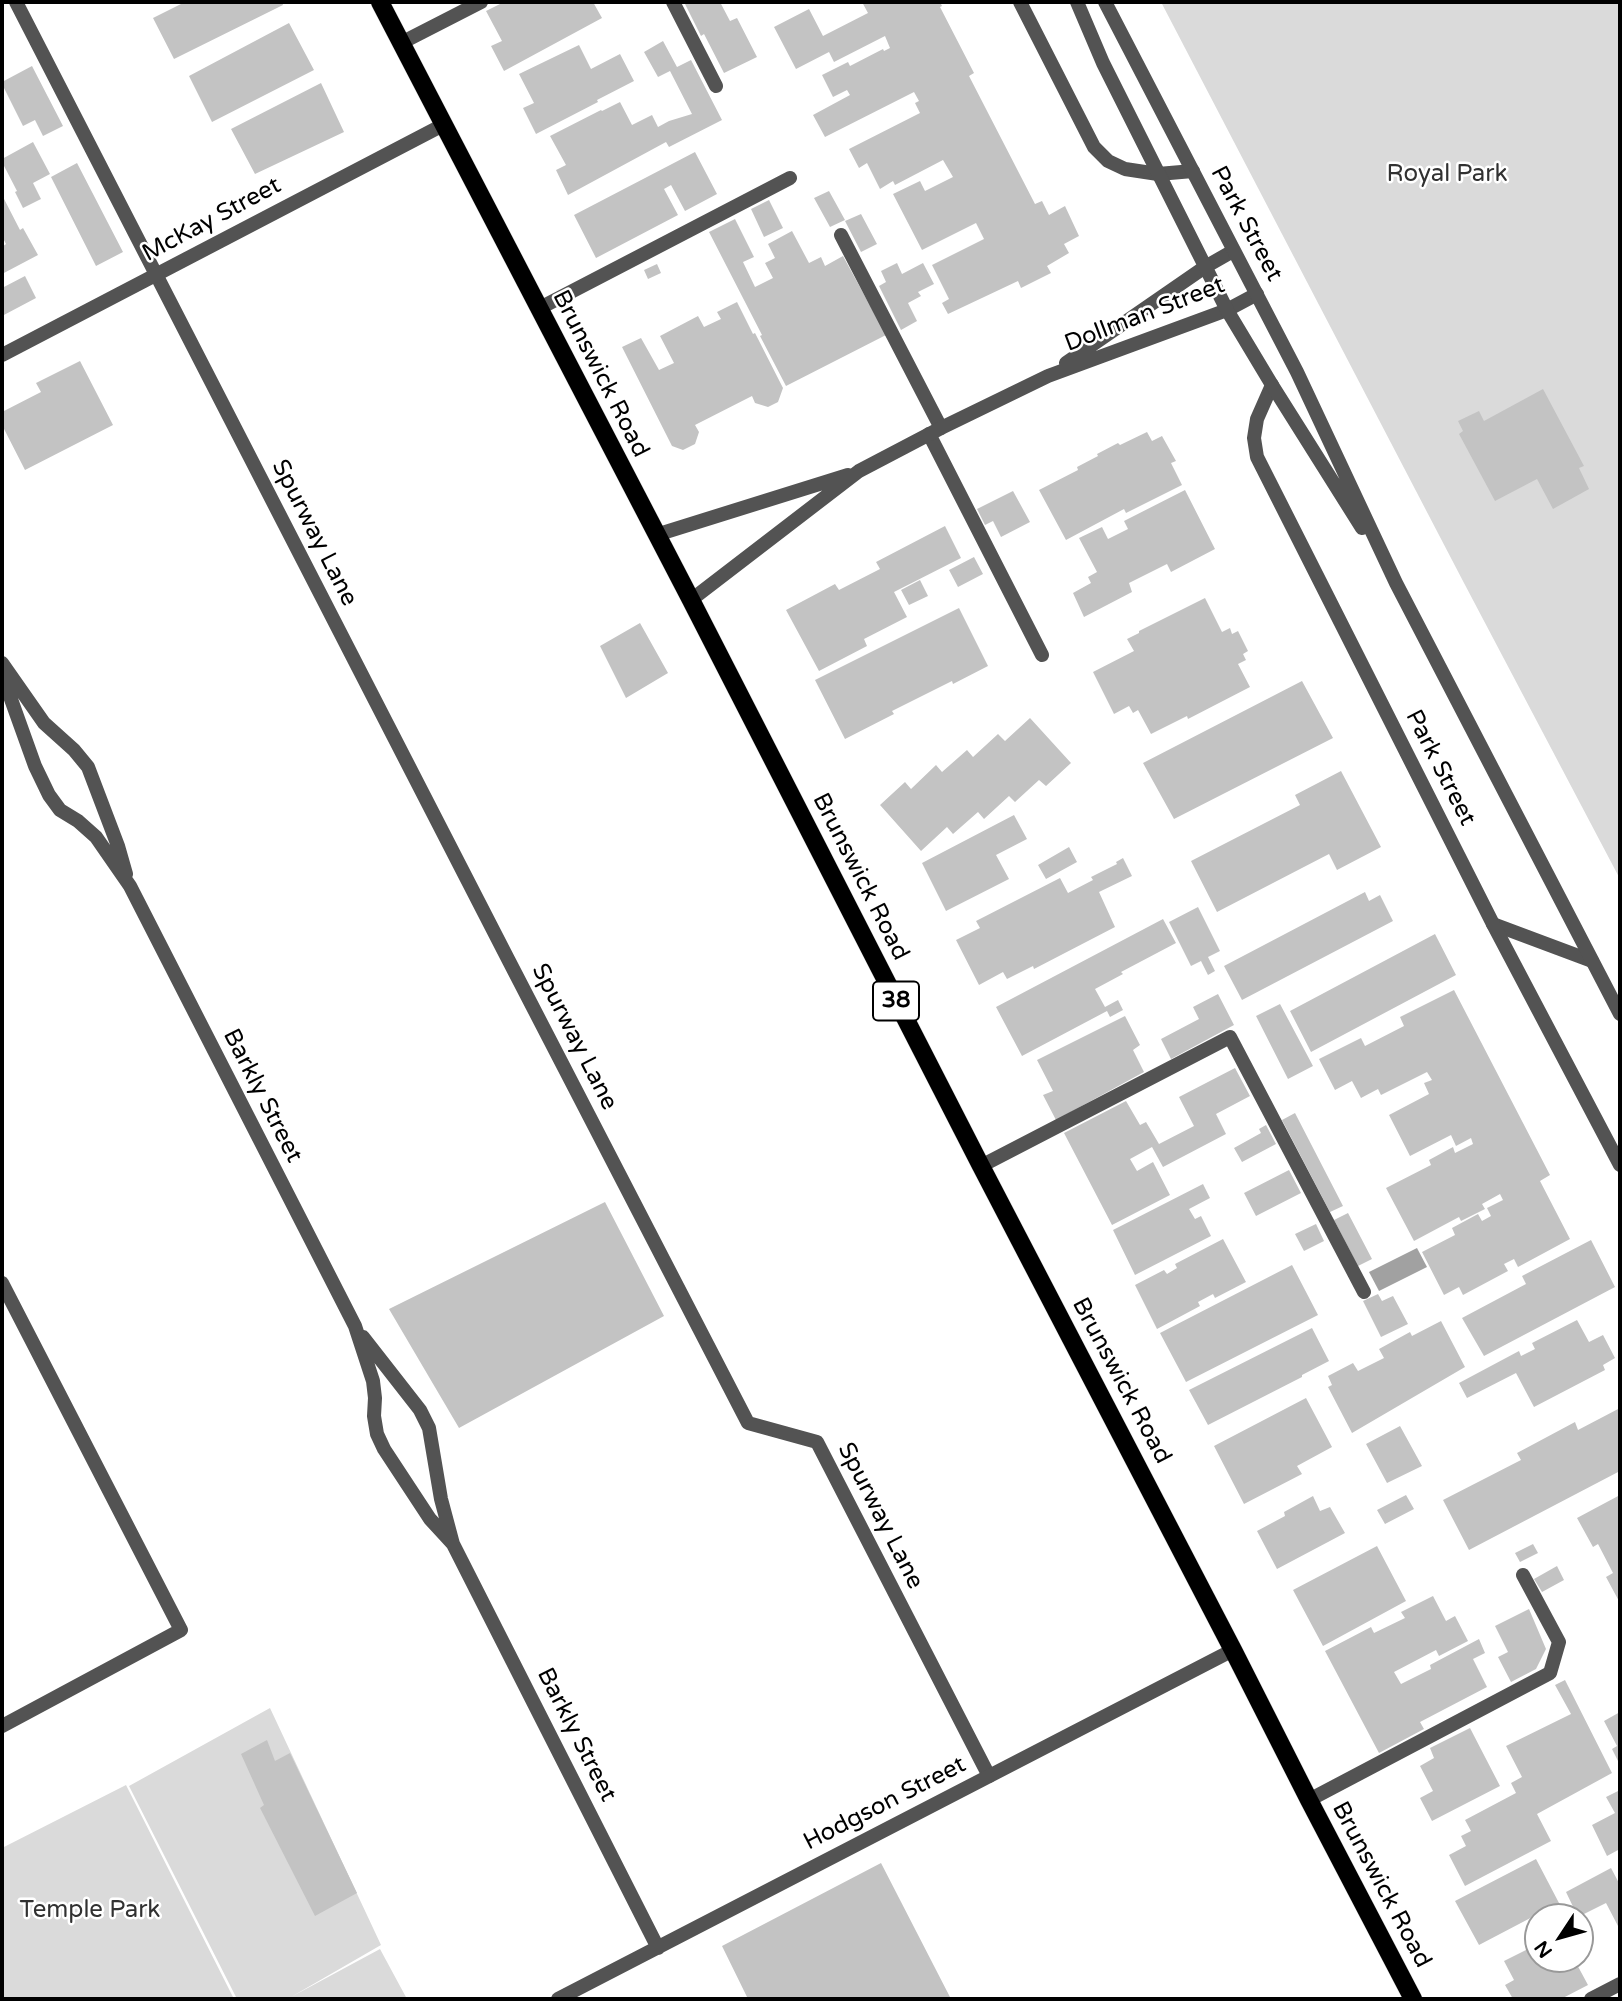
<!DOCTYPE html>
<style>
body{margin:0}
#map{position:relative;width:1622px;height:2001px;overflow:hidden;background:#fff;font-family:"Varela Round",sans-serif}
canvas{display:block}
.frame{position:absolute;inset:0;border:4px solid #000;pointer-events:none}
.north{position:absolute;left:1524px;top:1903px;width:70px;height:70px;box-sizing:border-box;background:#fff;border:2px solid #999;border-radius:50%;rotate:234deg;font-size:19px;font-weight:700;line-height:28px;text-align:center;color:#000}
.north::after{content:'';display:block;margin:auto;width:24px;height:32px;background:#000;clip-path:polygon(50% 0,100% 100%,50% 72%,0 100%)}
</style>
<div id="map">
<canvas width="1622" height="2001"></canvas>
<div class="frame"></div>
<div class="north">N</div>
</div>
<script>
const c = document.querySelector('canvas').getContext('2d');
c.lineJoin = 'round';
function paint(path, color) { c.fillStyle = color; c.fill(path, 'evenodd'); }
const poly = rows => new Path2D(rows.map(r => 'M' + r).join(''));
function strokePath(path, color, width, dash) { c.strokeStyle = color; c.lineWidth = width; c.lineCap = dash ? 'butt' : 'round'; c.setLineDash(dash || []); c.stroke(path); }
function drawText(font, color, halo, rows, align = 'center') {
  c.font = font + ' "Varela Round",sans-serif'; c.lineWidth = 5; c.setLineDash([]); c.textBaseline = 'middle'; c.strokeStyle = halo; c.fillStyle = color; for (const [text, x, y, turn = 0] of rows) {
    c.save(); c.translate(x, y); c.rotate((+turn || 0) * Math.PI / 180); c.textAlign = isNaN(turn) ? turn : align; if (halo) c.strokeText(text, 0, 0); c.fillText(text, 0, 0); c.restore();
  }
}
paint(poly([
 [1161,2,1620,2,1620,879,1464,583],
 [270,1708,381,1945,291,1997,380,1949,407,1999,237,1999,129,1786],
 [126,1785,234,1999,2,1999,2,1848]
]), '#dadada');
paint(poly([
 [1417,1248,1427,1267,1379,1291,1369,1272]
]), '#a1a1a1');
paint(poly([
 [185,2,282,2,283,5,174,59,153,18],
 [504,2,593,2,602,18,504,71,491,46,502,41,486,11],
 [684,2,720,2,730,21,737,18,757,57,724,73,704,34,701,36],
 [862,2,940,2,942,6,940,7,974,73,969,76,1035,204,1042,201,1049,215,1065,206,1079,236,1064,244,1069,253,1047,266,1051,273,1021,288,1018,281,948,314,942,303,949,299,932,265,984,239,976,223,922,250,893,194,920,181,925,191,953,177,943,160,895,185,893,181,880,189,867,163,859,168,849,149,920,113,915,103,919,101,914,92,825,137,813,115,850,95,847,90,833,97,822,75,848,62,850,66,883,49,884,51,890,48,885,36,834,62,829,52,796,69,774,27,809,9,823,36,868,13],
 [289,23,314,70,212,122,189,76],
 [663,41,677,67,691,60,722,120,669,147,666,142,568,195,556,170,566,165,550,136,601,110,602,111,620,102,632,125,652,115,658,127,669,121,692,114,670,71,658,77,644,52],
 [579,45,591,69,620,54,634,81,597,100,598,102,536,134,523,108,534,103,519,74],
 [32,66,63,126,43,136,35,120,23,126,2,84,2,82],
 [321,83,344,132,255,174,231,129],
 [33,142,50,174,33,183,41,199,23,208,15,192,17,191,2,162,2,159],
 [695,152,717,194,685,211,671,185,664,189,678,215,596,258,574,215],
 [77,163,123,252,96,266,51,177],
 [829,191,845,220,830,227,814,198],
 [2,195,20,230,23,228,38,255,2,274,2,247,6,244,3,238,2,239],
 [769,200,783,228,764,237,751,209],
 [861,214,877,244,861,252,845,221],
 [735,219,754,257,743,262,755,287,773,278,765,263,775,258,768,244,792,231,809,263,821,257,825,266,843,256,886,335,786,386,760,336,762,335,709,232],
 [897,263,902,274,923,263,934,284,918,292,921,296,908,303,917,321,901,330,879,286,886,282,881,271],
 [657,264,661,273,648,279,644,270],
 [25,276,36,298,2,316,2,288],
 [737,302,753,334,755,333,783,388,778,402,768,407,755,403,752,396,695,425,699,432,695,444,683,450,672,446,622,347,641,338,659,370,674,363,660,336,698,316,704,327,721,319,717,312],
 [80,361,113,425,25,470,2,425,2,412,41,392,36,383],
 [1543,389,1584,466,1579,468,1589,489,1553,509,1537,479,1495,501,1459,434,1463,431,1458,421,1479,411,1484,421],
 [1147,432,1152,441,1162,436,1176,461,1171,463,1182,485,1126,513,1124,509,1066,540,1039,490,1078,470,1077,467,1098,456,1097,454,1118,443,1120,445],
 [1185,490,1215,549,1171,572,1167,564,1129,583,1132,592,1084,617,1073,593,1091,583,1088,577,1097,572,1079,538,1102,527,1108,539,1128,529,1124,521],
 [1013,491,1030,522,1001,537,993,521,985,525,977,509],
 [945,526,961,558,894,592,907,617,864,639,867,646,819,671,786,610,835,584,839,590,880,569,876,562],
 [974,557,983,574,958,587,949,570],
 [920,580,928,596,909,605,901,590],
 [1205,598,1222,632,1230,628,1232,634,1238,631,1248,651,1243,654,1246,660,1238,664,1250,687,1188,719,1187,716,1151,734,1138,710,1133,713,1129,706,1114,714,1093,672,1134,651,1127,639,1139,633,1139,631],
 [959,608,988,666,953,684,952,681,892,711,894,714,845,739,815,680],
 [640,623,668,673,626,698,600,646],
 [1302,681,1333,738,1174,819,1143,763],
 [1030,718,1071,763,1046,786,1039,780,1015,802,1009,796,984,819,978,812,953,834,947,827,921,851,880,805,905,782,911,789,936,765,942,772,967,750,973,757,998,734,1005,741],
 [1341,771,1381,847,1337,870,1329,854,1217,912,1191,861,1300,805,1295,795],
 [1014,815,1027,839,996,855,1009,879,946,911,922,863],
 [1069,847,1077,862,1046,879,1038,865],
 [1123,858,1132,876,1099,892,1115,927,1034,969,1033,966,1007,979,1003,972,979,985,956,940,980,928,976,921,1060,878,1068,893,1093,880,1091,877,1117,864,1116,862],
 [1365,892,1369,901,1380,895,1393,921,1242,1000,1224,966],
 [1198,907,1220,951,1208,957,1215,971,1208,975,1201,961,1191,966,1169,922],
 [1163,919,1176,943,1121,972,1123,974,1095,989,1105,1007,1118,1000,1123,1010,1110,1017,1107,1011,1022,1056,996,1007],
 [1435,934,1456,975,1311,1052,1290,1011],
 [1454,990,1550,1175,1540,1181,1570,1239,1518,1267,1514,1259,1504,1264,1508,1271,1463,1295,1459,1287,1444,1295,1422,1252,1455,1235,1452,1228,1478,1214,1482,1221,1491,1216,1487,1208,1503,1200,1500,1194,1482,1204,1485,1209,1461,1221,1459,1217,1414,1241,1386,1188,1431,1165,1429,1160,1453,1147,1455,1153,1473,1144,1471,1138,1456,1146,1451,1135,1410,1156,1389,1115,1429,1094,1424,1083,1432,1080,1427,1072,1381,1095,1378,1089,1361,1098,1352,1081,1335,1090,1319,1059,1361,1038,1365,1046,1404,1026,1400,1017],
 [1218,994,1234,1025,1171,1059,1161,1039,1199,1019,1193,1007],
 [1280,1004,1313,1066,1288,1079,1256,1016],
 [1125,1016,1140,1045,1133,1050,1144,1072,1056,1120,1043,1095,1053,1091,1037,1060],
 [1235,1068,1250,1096,1216,1114,1226,1134,1163,1167,1152,1147,1130,1159,1137,1171,1153,1162,1170,1195,1112,1225,1064,1133,1126,1101,1140,1125,1146,1122,1159,1144,1194,1126,1179,1097],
 [1295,1113,1343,1206,1330,1212,1282,1120],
 [1266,1125,1276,1144,1242,1162,1234,1148,1261,1133,1259,1129],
 [1289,1170,1301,1193,1256,1216,1244,1193],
 [1203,1184,1210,1198,1189,1209,1195,1219,1201,1216,1211,1236,1135,1275,1113,1230],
 [605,1202,664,1316,459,1428,389,1309],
 [1348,1213,1372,1259,1358,1266,1334,1220],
 [1316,1224,1324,1241,1304,1251,1295,1234],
 [1223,1239,1246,1282,1215,1298,1213,1294,1198,1302,1200,1306,1157,1329,1135,1285,1164,1270,1167,1274,1177,1268,1175,1264],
 [1591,1240,1615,1287,1484,1356,1462,1318,1526,1284,1522,1276],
 [1292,1265,1318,1315,1186,1382,1160,1333],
 [1378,1294,1382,1301,1393,1296,1408,1324,1381,1337,1363,1301],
 [1577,1320,1589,1342,1603,1335,1615,1358,1603,1365,1605,1370,1534,1407,1516,1373,1467,1398,1459,1383,1519,1351,1521,1356,1535,1349,1532,1343],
 [1441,1321,1465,1367,1352,1433,1328,1387,1332,1385,1328,1376,1353,1363,1358,1371,1384,1358,1379,1349,1410,1332,1412,1336],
 [1312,1328,1329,1361,1302,1375,1302,1377,1208,1425,1189,1390],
 [1306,1398,1332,1447,1297,1466,1302,1474,1244,1504,1214,1446],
 [1620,1408,1620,1471,1469,1550,1443,1500,1521,1460,1517,1453,1575,1422,1578,1430],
 [1400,1426,1422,1466,1387,1483,1366,1444],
 [1406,1495,1414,1509,1385,1524,1377,1510],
 [1620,1495,1620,1603,1606,1577,1613,1573,1598,1544,1593,1547,1577,1518],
 [1313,1496,1320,1511,1330,1507,1345,1533,1277,1569,1257,1531,1285,1516,1284,1512],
 [1533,1544,1538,1553,1520,1562,1515,1553],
 [1377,1546,1406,1601,1323,1646,1293,1590],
 [1557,1566,1564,1580,1542,1592,1534,1579],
 [1433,1596,1446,1621,1455,1616,1468,1641,1439,1656,1436,1650,1394,1672,1401,1684,1431,1669,1430,1665,1479,1639,1485,1653,1473,1659,1487,1687,1420,1722,1424,1729,1379,1753,1325,1651,1371,1627,1374,1633,1405,1618,1401,1612],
 [1529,1609,1546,1649,1536,1669,1511,1682,1498,1657,1508,1652,1495,1626],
 [1565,1680,1612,1773,1537,1814,1551,1841,1465,1886,1449,1855,1466,1846,1461,1836,1471,1831,1465,1820,1516,1793,1511,1783,1522,1777,1506,1746,1571,1714,1555,1685],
 [1620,1712,1620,1765,1612,1749,1617,1746,1604,1721],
 [1470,1728,1500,1786,1432,1821,1420,1798,1433,1791,1420,1766,1434,1758,1430,1748],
 [267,1740,275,1761,290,1753,357,1893,315,1916,260,1808,264,1805,241,1754],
 [1620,1790,1620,1849,1607,1856,1592,1825,1615,1813,1606,1797],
 [1536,1859,1559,1903,1479,1945,1455,1901],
 [881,1863,951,1999,748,1999,722,1946],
 [1611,1868,1620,1885,1620,1934,1618,1926,1606,1903,1578,1917,1566,1892],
 [1538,1944,1538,1959,1574,1959,1588,1985,1561,1999,1513,1999,1505,1985,1514,1980,1504,1961]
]), '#c3c3c3');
const primary = poly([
 [380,2,691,600,981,1166,1233,1650,1309,1800,1413,1999]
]);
strokePath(primary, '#dbdbdb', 19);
strokePath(poly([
 [16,2,509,961,748,1423,817,1442,989,1776],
 [673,2,716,86],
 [1020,2,1094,147,1108,161,1125,169,1158,174,1193,171],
 [401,43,481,2],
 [841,235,941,428],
 [538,309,790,178],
 [929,434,1042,655],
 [1493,924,1592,961],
 [981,1166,1230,1037,1364,1292],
 [2,1283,181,1630,2,1726],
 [1309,1800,1550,1673,1559,1642,1523,1575],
 [1591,1999,1620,1984]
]), '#535353', 14);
strokePath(poly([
 [2,355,443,125],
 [1066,363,1205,267,1233,251],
 [1272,385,1257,419,1254,438,1257,457,1493,924,1620,1165],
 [656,535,848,475],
 [691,600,859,471,941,428,1048,376,1227,310,1257,294],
 [2,663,44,723,74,750,88,767,118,846,126,874],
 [2,674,35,766,49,795,60,810,78,821,96,837,130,886,355,1326,373,1381,375,1398,374,1416,377,1434,384,1449,430,1519,453,1544],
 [363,1337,420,1410,429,1428,441,1499,453,1544,658,1948],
 [558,1999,1233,1650]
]), '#535353', 14);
strokePath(poly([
 [1077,2,1103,63,1227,310,1272,385,1362,528],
 [1105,2,1297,372,1396,583,1620,1014]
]), '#535353', 14);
strokePath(primary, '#000', 18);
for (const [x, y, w] of [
 [896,1001,46]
]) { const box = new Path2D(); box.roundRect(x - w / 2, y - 19.5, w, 39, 5); c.fillStyle = '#fff'; c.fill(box); strokePath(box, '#000', 2); }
drawText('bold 23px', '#000', null, [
 ["38",896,1001]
]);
drawText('24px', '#313131', '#fff', [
 ["Royal Park",1447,175],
 ["Temple Park",90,1911]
]);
drawText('24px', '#000', '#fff', [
 ["McKay Street",212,220,-28],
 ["Park Street",1246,224,62],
 ["Dollman Street",1145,315,-21],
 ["Brunswick Road",600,374,63],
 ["Spurway Lane",314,533,63],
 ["Park Street",1440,768,63],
 ["Brunswick Road",860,877,63],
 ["Spurway Lane",574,1037,63],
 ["Barkly Street",262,1096,63],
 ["Brunswick Road",1121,1381,62],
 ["Spurway Lane",880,1516,63],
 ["Barkly Street",576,1735,63],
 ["Hodgson Street",885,1804,-27],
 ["Brunswick Road",1381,1885,62]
]);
</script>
